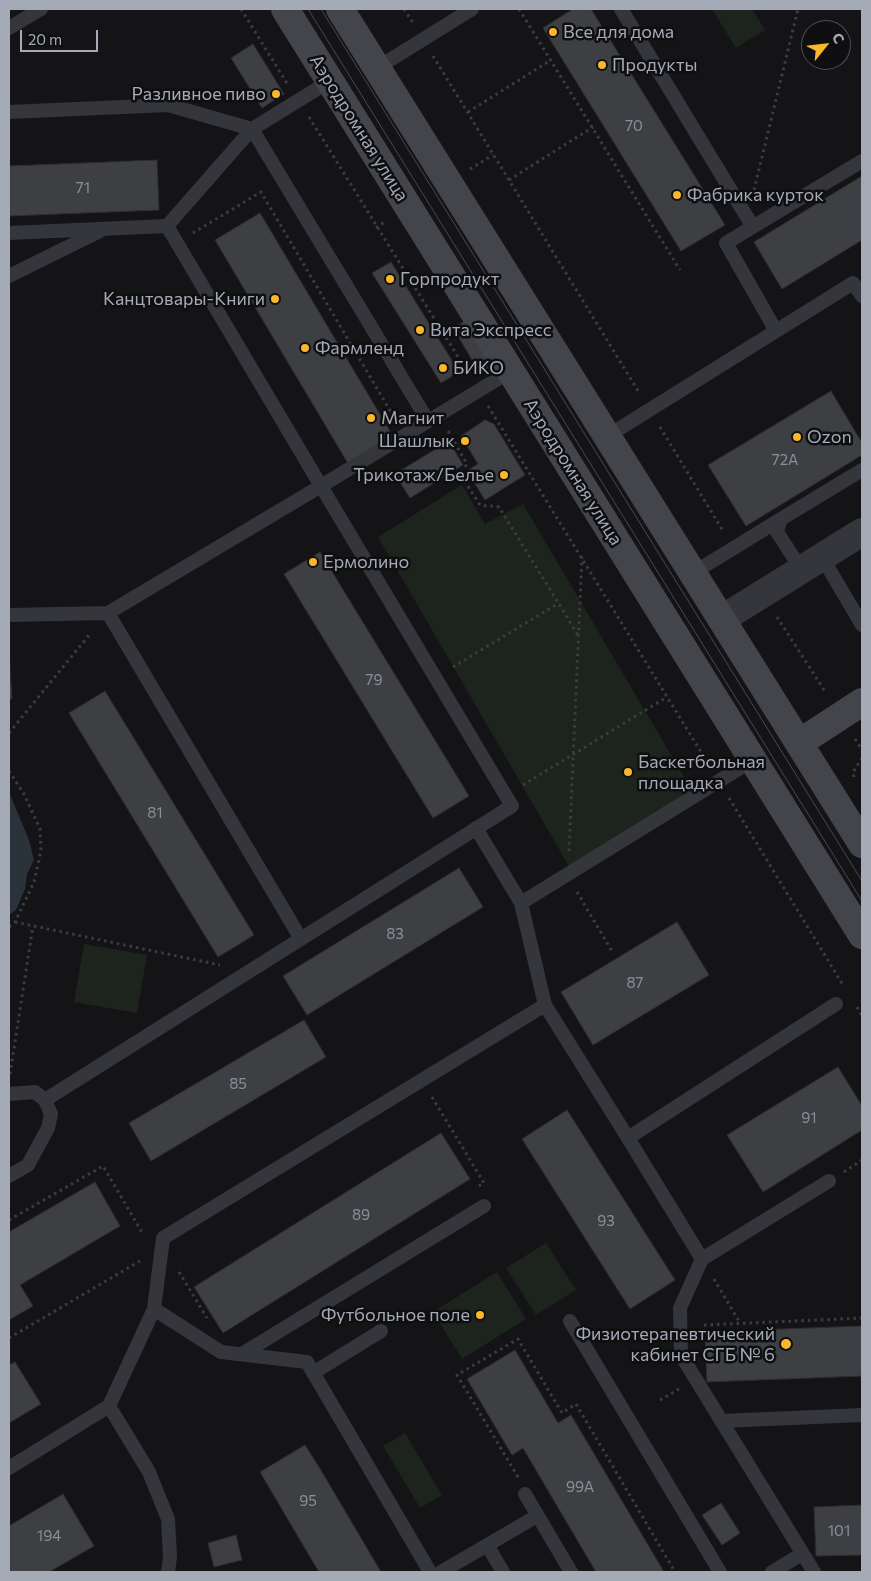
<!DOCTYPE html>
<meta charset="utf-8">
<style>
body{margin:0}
#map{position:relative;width:871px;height:1581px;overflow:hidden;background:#141416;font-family:Commissioner,sans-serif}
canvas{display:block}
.frame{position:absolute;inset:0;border:10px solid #a5aab7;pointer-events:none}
.north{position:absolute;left:801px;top:20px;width:50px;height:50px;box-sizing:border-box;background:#0f0f11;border:1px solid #4b4d53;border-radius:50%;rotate:61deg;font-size:14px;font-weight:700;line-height:20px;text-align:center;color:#a5aab7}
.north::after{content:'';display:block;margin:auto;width:18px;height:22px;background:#f9b729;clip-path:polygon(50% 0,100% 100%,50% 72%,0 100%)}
.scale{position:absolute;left:20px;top:30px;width:78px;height:22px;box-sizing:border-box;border:2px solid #a5aab7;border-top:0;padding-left:6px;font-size:15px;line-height:18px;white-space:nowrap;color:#a5aab7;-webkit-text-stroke:4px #0f0f11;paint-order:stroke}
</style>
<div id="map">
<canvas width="871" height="1581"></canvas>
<div class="frame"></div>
<div class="north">С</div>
<div class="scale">20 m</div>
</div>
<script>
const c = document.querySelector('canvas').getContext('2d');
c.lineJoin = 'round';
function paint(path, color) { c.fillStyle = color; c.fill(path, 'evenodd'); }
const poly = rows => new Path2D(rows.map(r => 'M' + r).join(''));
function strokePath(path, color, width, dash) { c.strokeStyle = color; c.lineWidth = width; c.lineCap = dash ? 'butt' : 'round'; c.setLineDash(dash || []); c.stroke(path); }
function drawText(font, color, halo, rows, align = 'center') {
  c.font = font + ' Commissioner,sans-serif'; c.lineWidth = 5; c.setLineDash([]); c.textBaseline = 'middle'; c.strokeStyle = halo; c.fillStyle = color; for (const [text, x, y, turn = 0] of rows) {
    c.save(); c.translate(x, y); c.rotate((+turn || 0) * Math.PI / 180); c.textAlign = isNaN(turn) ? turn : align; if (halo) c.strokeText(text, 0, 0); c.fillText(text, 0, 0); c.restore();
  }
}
paint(poly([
 [712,9,752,9,765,30,736,48],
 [462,485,485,524,523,504,693,792,570,868,378,537],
 [84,944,147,955,137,1013,74,1002],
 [546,1243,576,1290,536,1315,506,1268],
 [497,1272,526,1319,462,1359,433,1312],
 [405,1433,442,1495,420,1508,383,1446]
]), '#1c241d');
paint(poly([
 [9,792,29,840,34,860,27,874,25,889,16,910,9,915]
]), '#2a323a');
const building = poly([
 [573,9,591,9,725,225,681,251,543,28,573,9],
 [253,44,284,94,262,108,231,58,253,44],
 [157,160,159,210,9,216,9,166,157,160],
 [862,176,862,240,782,289,754,242,862,176],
 [260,213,394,438,349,465,215,240,260,213],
 [391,262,459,372,441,383,372,273,391,262],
 [468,319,495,364,480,373,453,328,468,319],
 [831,391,862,443,862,455,746,526,708,465,831,391],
 [485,420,494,424,525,475,485,500,467,471,478,464,461,436,485,420],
 [449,441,463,465,410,498,395,474,449,441],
 [320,552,469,796,433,818,284,574,320,552],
 [9,650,12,699,9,699,9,650],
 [105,691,254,935,218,957,69,713,105,691],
 [459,868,483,907,307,1015,283,976,459,868],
 [677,922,709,975,593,1045,561,992,677,922],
 [304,1020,326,1057,151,1161,129,1123,304,1020],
 [838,1067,862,1106,862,1130,763,1192,727,1135,838,1067],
 [567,1110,675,1280,630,1309,522,1139,567,1110],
 [441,1133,470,1179,223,1333,194,1287,441,1133],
 [95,1182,120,1226,20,1285,33,1306,9,1320,9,1232,95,1182],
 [862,1326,862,1376,707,1382,705,1332,862,1326],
 [515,1350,558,1423,571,1415,664,1572,596,1572,523,1448,512,1455,467,1379,515,1350],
 [15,1362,41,1404,9,1423,9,1365,15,1362],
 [305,1445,319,1467,381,1572,319,1572,260,1472,305,1445],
 [63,1494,94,1546,49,1572,9,1572,9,1526,63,1494],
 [721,1503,740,1533,722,1545,702,1515,721,1503],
 [862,1505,862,1555,816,1556,814,1507,862,1505],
 [236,1535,242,1560,214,1567,208,1543,236,1535]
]);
paint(building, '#3e3f43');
strokePath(building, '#2e2e32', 1);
strokePath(poly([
 [241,9,288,85],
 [404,9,413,23],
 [519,9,680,270],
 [433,56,640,394],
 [468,112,551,60],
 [309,117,468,373],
 [470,169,493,155],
 [509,180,593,127],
 [754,190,798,9],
 [376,228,386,221],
 [193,233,261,192,395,419],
 [488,406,709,765],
 [660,427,723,531],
 [448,431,467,464,460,474,480,505,499,507,578,635],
 [777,617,826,693],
 [453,667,559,603],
 [9,733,90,634],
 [855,739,862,750],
 [9,771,24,794,40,829,41,850,34,882,15,922,9,927],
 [854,777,853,772,862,758],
 [523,785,667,697],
 [729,798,843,985],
 [569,851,582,557],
 [577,892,613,953],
 [15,922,220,965],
 [857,1007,862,1016],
 [10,1074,33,926],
 [432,1097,484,1183,479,1186],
 [844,1172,862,1160],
 [9,1220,103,1166,143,1234],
 [179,1272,207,1318],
 [714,1279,740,1323],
 [704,1325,862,1318],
 [9,1338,140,1261],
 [660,1400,679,1389],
 [518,1477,457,1375,518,1339,562,1413,576,1404,675,1572]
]), '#3b3d42', 3, [2.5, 4]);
strokePath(poly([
 [621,9,753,227],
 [9,28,41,9],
 [377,68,472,9],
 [9,112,168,105,252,129,330,81],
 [167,226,252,129,428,421],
 [9,233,167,226,321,486,511,371],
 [9,276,100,231],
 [776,331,853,283,862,296],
 [606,437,776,331,726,243,862,161],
 [822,557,862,625],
 [801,569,777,532,781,519,862,470],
 [693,573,781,519],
 [108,613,301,939],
 [9,615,108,613,321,486,512,806,45,1100,35,1092,9,1094],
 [476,828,521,903,545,1005,628,1138],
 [521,903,753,760],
 [9,1176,28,1165,48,1128,51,1114,45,1100],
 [702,1259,628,1138,836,1004],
 [154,1309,221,1352,307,1362,430,1572],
 [570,1321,720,1572],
 [242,1354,484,1206],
 [313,1373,381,1331],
 [109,1406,149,1472,168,1519,170,1557,168,1572],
 [721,1421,862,1415],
 [9,1468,109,1406,154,1309,163,1238,545,1005],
 [525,1494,571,1572],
 [487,1545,503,1572],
 [441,1572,537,1516],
 [772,1572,802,1554],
 [814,1572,681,1355,680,1308,702,1259,829,1181]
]), '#35363b', 14);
strokePath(poly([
 [722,619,862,532]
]), '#35363b', 28);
strokePath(poly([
 [285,9,862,935],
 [340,9,862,844],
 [799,743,862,702]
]), '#43454b', 28);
strokePath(poly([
 [308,9,862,901],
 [321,9,862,881]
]), '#484950', 1);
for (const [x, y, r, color] of [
 [553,32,5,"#f9b729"],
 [602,65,5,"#f9b729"],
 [276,94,5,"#f9b729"],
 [677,195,5,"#f9b729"],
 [390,279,5,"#f9b729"],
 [275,299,5,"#f9b729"],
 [420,330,5,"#f9b729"],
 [305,348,5,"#f9b729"],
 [443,368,5,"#f9b729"],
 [371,418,5,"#f9b729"],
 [797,437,5,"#f9b729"],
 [465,441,5,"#f9b729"],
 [504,475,5,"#f9b729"],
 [313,562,5,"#f9b729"],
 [628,772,5,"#f9b729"],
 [480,1315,5,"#f9b729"],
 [786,1344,6,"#f9b729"]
]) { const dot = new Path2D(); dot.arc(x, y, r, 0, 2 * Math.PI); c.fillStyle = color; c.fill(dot); strokePath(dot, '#0f0f11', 2); }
drawText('15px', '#8b8f9a', null, [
 ["70",634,126],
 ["71",83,188],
 ["72А",785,460],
 ["79",374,680],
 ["81",155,813],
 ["83",395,934],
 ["87",635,983],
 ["85",238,1084],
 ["91",809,1118],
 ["89",361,1215],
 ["93",606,1221],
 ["99А",580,1487],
 ["95",308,1501],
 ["101",839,1531],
 ["194",49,1536]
]);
drawText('18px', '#a5aab7', '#0f0f11', [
 ["Все для дома",563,32],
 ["Продукты",612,65],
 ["Разливное пиво",266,94,"right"],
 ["Фабрика курток",687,195],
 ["Горпродукт",400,279],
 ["Канцтовары-Книги",265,299,"right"],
 ["Вита Экспресс",430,330],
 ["Фармленд",315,348],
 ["БИКО",453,368],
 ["Магнит",381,418],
 ["Ozon",807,437],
 ["Шашлык",455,441,"right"],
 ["Трикотаж/Белье",494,475,"right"],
 ["Ермолино",323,562],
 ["Баскетбольная",638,762],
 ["площадка",638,783],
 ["Футбольное поле",470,1315,"right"],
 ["Физиотерапевтический",775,1334,"right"],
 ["кабинет СГБ № 6",775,1355,"right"]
], 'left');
drawText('18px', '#a5aab7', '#0f0f11', [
 ["Аэродромная улица",359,128,58],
 ["Аэродромная улица",573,472,58]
]);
</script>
